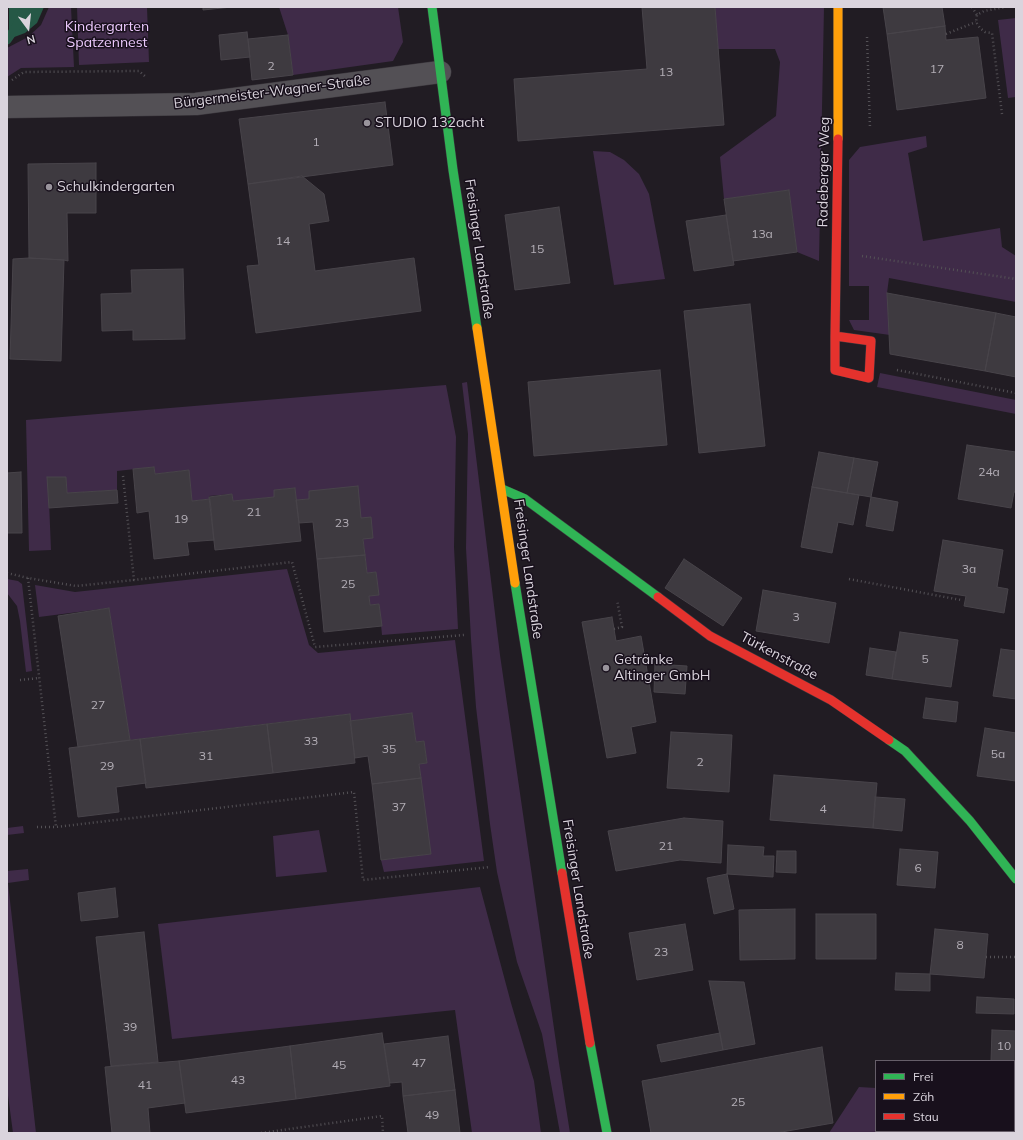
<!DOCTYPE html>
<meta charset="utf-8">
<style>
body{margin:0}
#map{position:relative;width:1023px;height:1140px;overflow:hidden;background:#211c23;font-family:Mulish,sans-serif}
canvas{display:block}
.frame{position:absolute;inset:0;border:8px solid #dad4dd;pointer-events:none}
.legend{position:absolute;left:875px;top:1060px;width:140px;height:72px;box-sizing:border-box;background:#18101c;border:1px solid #665e69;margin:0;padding:5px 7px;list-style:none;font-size:12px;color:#dad4dd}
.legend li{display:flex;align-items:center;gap:8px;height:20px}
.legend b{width:20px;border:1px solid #665e69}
.north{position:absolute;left:8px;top:8px;width:40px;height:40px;-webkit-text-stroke:3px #18101c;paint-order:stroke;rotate:165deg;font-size:11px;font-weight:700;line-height:16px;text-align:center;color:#dad4dd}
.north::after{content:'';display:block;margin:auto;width:14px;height:18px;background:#dad4dd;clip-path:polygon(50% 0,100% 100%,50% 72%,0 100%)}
</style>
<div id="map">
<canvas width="1023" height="1140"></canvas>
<div class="frame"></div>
<ul class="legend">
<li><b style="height:5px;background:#30b455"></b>Frei</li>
<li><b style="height:5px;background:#ff9f0a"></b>Zäh</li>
<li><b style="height:5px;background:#e5322d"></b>Stau</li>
</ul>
<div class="north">N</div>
</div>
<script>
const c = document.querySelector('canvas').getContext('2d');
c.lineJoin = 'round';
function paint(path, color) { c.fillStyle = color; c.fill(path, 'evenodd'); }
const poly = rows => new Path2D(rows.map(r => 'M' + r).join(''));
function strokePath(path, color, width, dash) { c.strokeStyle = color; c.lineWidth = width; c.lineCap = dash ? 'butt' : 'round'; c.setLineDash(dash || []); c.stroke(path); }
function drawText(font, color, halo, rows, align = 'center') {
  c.font = font + ' Mulish,sans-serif'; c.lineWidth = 3; c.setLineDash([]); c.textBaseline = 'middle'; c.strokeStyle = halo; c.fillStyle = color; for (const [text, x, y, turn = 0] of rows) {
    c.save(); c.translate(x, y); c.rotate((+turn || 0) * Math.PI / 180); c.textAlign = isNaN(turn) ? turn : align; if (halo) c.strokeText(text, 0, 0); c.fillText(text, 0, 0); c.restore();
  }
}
paint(poly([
 [49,7,71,7,74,67,21,68,7,77,7,48,28,37,41,25],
 [77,7,147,7,149,62,79,65],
 [279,7,398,7,403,42,393,61,293,75,288,35],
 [715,7,824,7,819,261,797,252,789,190,724,199,720,157,776,116,780,62,775,49,718,49],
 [1016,18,1016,97,1008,98,998,20],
 [926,136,927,147,908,153,923,241,1000,228,1002,247,1016,256,1016,302,889,278,887,293,890,335,854,330,849,320,869,320,869,286,849,286,849,160,860,147],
 [593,151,610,152,624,160,639,174,649,194,665,279,614,285],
 [880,373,1016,400,1016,414,877,387],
 [467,382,500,655,559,1063,570,1133,560,1133,542,1034,517,962,497,872,490,824,476,707,471,639,466,548,468,434,462,383],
 [446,385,456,437,454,547,458,629,382,635,379,604,370,605,369,596,378,595,376,572,367,573,361,518,309,491,309,499,296,500,295,488,274,490,274,497,233,501,232,494,209,496,210,499,192,501,188,470,155,474,154,467,117,471,117,490,67,493,66,477,48,477,51,550,29,551,26,420],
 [287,569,309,645,318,653,455,640,484,861,384,872,381,860,430,854,419,764,427,763,424,741,416,742,412,713,350,721,349,714,130,740,109,608,39,617,35,585,75,592],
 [7,579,18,581,22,584,32,671,26,672,20,621,17,606,7,593],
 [23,826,24,833,7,835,7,828],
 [319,830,327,872,276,877,273,836],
 [28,869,29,880,8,883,36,1133,13,1133,7,1088,7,871],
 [480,887,511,1003,534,1081,541,1133,472,1133,455,1010,172,1039,158,924],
 [859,1087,876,1088,876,1131,1014,1131,1014,1092,1016,1092,1016,1133,829,1133]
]), '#3f2b48');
paint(poly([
 [9,7,44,7,37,23,25,33,9,39]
]), '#255846');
strokePath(poly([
 [7,40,16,27,25,7]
]), '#255846', 9);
const building = poly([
 [203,7,232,7,203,10,203,7],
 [642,7,715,7,724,125,518,141,514,79,647,69,642,7],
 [883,7,942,7,945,26,887,34,883,7],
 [945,26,946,40,978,37,986,98,897,110,887,34,945,26],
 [247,32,250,57,221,60,219,35,247,32],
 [288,35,293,75,252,80,248,39,288,35],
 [385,102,393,165,248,184,239,119,385,102],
 [96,163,96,213,67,213,68,261,64,260,29,258,28,164,96,163],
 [302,176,324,194,329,221,309,224,315,271,414,258,421,311,256,333,247,266,259,265,248,184,302,176],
 [789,190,797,252,733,261,724,199,789,190],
 [559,207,570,283,515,290,505,215,559,207],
 [726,215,734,265,694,271,686,221,726,215],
 [29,258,64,260,61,361,10,359,13,259,29,258],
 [183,269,185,339,133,340,133,330,102,331,101,294,132,293,131,270,183,269],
 [887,293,996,313,985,371,890,354,887,293],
 [750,304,765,446,699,453,684,311,750,304],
 [996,313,1016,317,1016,377,985,371,996,313],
 [660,370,667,445,534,456,528,382,660,370],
 [967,445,1016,452,1016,492,1014,492,1011,508,958,499,967,445],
 [819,452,854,458,847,493,812,487,819,452],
 [854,458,878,462,871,497,847,493,854,458],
 [154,467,155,474,189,470,192,501,210,499,214,540,187,542,189,555,154,559,149,511,137,513,133,469,154,467],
 [21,472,22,533,7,533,7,473,21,472],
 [47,477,66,477,67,493,117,490,118,503,49,508,47,477],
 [358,486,361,518,371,517,373,538,363,539,365,555,317,559,313,522,299,523,296,500,309,499,309,491,358,486],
 [812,487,859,495,853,525,838,522,832,553,801,547,812,487],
 [295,488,301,541,215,550,209,497,232,494,233,501,274,497,274,490,295,488],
 [871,497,898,502,893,531,866,526,871,497],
 [943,540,1003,550,997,587,1008,589,1004,613,964,606,966,596,934,591,943,540],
 [365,555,367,573,376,572,379,595,369,596,370,605,379,604,382,626,324,632,317,559,365,555],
 [684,559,742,598,723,626,665,588,684,559],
 [763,590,836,603,829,643,756,631,763,590],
 [109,608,130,740,78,747,58,616,109,608],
 [612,617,616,641,641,636,656,722,631,727,636,753,607,758,582,622,612,617],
 [900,632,958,640,951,687,892,679,900,632],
 [870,648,896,652,892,679,866,675,870,648],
 [1001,649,1016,651,1016,699,993,696,1001,649],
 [655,664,687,666,685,694,654,692,655,664],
 [926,698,958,702,956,722,923,718,926,698],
 [412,713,416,742,424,741,427,763,419,764,421,778,372,784,368,756,355,758,350,721,412,713],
 [350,714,355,763,273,773,267,724,350,714],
 [267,724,273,773,146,788,140,739,267,724],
 [985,728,1016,733,1016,781,977,776,985,728],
 [671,732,732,735,729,792,667,788,671,732],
 [140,739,146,783,116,787,119,812,78,817,69,748,140,739],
 [774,775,877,783,873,828,770,820,774,775],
 [421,778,431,854,381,860,372,784,421,778],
 [875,797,905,799,902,831,873,828,875,797],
 [684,818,723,821,721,863,680,860,616,871,608,831,684,818],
 [728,845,764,847,763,856,774,856,773,877,727,874,728,845],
 [900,849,938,852,935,888,897,885,900,849],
 [777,851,796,851,796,873,776,872,777,851],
 [727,874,734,909,714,914,707,878,727,874],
 [115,888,118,917,81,921,78,893,115,888],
 [795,909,795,959,740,960,739,910,795,909],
 [816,914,876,914,876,959,816,959,816,914],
 [685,924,693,970,637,980,629,933,685,924],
 [935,929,988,934,984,978,930,974,935,929],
 [144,932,158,1062,111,1066,96,937,144,932],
 [896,973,930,974,930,991,895,990,896,973],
 [709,981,744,982,755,1044,723,1050,709,981],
 [977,997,1014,999,1014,1014,976,1013,977,997],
 [992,1030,1016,1031,1016,1081,1014,1081,1014,1061,991,1061,992,1030],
 [382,1033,390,1086,296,1099,290,1046,382,1033],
 [720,1033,723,1050,661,1062,657,1045,720,1033],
 [448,1036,455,1090,403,1096,402,1082,390,1083,384,1044,448,1036],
 [290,1046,296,1099,186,1113,179,1061,290,1046],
 [822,1047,833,1123,776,1133,651,1133,642,1081,822,1047],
 [179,1061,185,1103,148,1108,150,1133,112,1133,105,1067,179,1061],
 [455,1090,460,1133,408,1133,403,1096,455,1090]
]);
paint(building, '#3e3a40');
strokePath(building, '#48444a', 1);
const street = poly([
 [7,107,196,104,440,72]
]);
const fast = poly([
 [432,7,453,170,477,328],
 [502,489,525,499,658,597],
 [515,583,562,873],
 [889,740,905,751,970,821,1016,879],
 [590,1043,607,1133]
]);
const slow = poly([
 [838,139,838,7],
 [477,328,515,583]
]);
const jam = poly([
 [835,336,871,341,869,378,835,370,835,336,838,139],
 [658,597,710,636,831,700,889,740],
 [562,873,590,1043]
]);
strokePath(street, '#3c383e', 23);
strokePath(fast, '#3c383e', 10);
strokePath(slow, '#3c383e', 10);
strokePath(jam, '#3c383e', 10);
strokePath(poly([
 [972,7,977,15],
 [946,34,976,22],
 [867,37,870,128],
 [12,80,24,72,139,71,146,77],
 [1002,114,992,33,985,32,980,28,976,22,977,15,984,11,1006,7],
 [862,256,1016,279],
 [897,370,1016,393],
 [123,476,134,580,292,562,315,647,464,635],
 [7,573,28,578,76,586,134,580],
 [28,578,56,827],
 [849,579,961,600],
 [614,629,622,627,617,600],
 [20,680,39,678],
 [37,827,56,827,354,792,363,880,490,867],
 [986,957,1016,957],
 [261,1133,382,1116,383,1133]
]), '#545156', 2.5, [1, 3]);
strokePath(street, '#535055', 22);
strokePath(fast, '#30b455', 9);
strokePath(slow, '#ff9f0a', 9);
strokePath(jam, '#e5322d', 9);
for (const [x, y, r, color] of [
 [367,123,4,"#99949c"],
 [49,187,4,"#99949c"],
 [606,668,4,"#99949c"]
]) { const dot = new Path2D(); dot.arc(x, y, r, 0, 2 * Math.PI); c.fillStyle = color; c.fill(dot); strokePath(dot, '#18101c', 1.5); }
drawText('12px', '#b3aeb6', null, [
 ["2",271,66],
 ["17",937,69],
 ["13",666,72],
 ["1",316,142],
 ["13a",762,234],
 ["14",283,241],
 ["15",537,249],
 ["24a",989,472],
 ["21",254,512],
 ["19",181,519],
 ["23",342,523],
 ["3a",969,569],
 ["25",348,584],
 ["3",796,617],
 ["5",925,659],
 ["27",98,705],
 ["33",311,741],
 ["35",389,749],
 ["5a",998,754],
 ["31",206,756],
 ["2",700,762],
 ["29",107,766],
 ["37",399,807],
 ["4",823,809],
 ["21",666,846],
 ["6",918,868],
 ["8",960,945],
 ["23",661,952],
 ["39",130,1027],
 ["10",1004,1046],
 ["47",419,1063],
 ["45",339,1065],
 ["43",238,1080],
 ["41",145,1085],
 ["25",738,1102],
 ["49",432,1115]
]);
drawText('14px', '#ecc9fd', '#18101c', [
 ["Kindergarten",107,27],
 ["Spatzennest",107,43]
]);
drawText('14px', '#dad4dd', '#18101c', [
 ["Bürgermeister-Wagner-Straße",272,92,-7],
 ["Radeberger Weg",824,172,-89],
 ["Freisinger Landstraße",479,249,82],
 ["Freisinger Landstraße",528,569,82],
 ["Türkenstraße",779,656,28],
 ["Freisinger Landstraße",578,889,81]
]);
drawText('14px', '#dad4dd', '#18101c', [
 ["STUDIO 132acht",375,123],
 ["Schulkindergarten",57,187],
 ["Getränke",614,660],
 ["Altinger GmbH",614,676]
], 'left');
</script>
